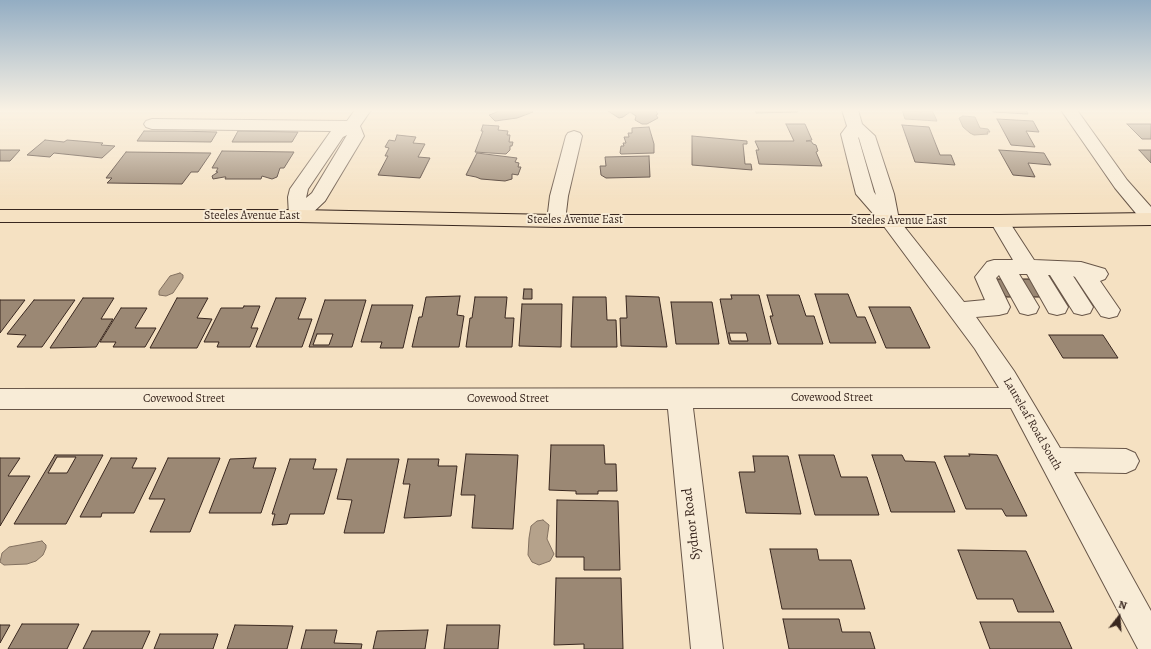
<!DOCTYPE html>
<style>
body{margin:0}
#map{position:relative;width:1151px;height:649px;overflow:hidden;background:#f5e1c2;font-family:Alegreya,serif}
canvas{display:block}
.north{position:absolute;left:1099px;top:597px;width:40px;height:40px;-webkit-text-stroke:3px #f8ecd7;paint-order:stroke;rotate:17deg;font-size:11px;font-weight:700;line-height:16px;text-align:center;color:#39271f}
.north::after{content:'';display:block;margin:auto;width:14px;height:18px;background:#39271f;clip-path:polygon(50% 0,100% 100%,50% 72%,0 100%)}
</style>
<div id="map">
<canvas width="1151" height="649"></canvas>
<div class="north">N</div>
</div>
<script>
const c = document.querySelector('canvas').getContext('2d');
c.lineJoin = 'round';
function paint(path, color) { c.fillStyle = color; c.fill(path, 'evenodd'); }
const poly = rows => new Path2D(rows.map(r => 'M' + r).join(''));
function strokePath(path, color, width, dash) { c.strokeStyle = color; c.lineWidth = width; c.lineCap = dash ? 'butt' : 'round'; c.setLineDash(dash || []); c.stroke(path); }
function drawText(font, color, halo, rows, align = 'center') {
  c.font = font + ' Alegreya,serif'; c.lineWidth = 4; c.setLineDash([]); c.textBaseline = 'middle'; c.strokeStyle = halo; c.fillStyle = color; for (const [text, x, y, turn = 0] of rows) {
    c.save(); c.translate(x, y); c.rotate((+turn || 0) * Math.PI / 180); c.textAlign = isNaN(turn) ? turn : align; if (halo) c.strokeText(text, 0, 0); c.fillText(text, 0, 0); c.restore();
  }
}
const water = poly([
 [902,110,922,112,922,110,932,110,937,121,905,119,902,110],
 [963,116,975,117,980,128,988,129,990,132,987,132,988,134,974,135,970,133,963,127,959,118,963,116],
 [180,273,183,275,183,278,173,293,166,296,159,295,159,291,170,276,180,273],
 [543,520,549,525,547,539,554,554,550,561,539,565,532,562,528,555,529,538,531,526,537,521,543,520],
 [42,541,46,545,46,548,43,555,36,561,27,564,4,565,0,562,2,553,9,547,42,541]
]);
paint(water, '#b5a28b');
strokePath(water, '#837160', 1);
const building = poly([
 [497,110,531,110,533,112,517,118,495,121,489,115,497,112,497,110],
 [612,110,658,110,656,111,658,114,656,115,658,118,647,124,642,124,635,120,636,116,630,112,623,117,619,118,608,111,612,110],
 [755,110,797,110,798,112,756,113,755,110],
 [992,110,1026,110,1028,114,993,112,992,110],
 [997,119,1033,121,1039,132,1026,131,1035,147,1011,145,997,119],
 [786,124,805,124,812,140,806,141,811,141,813,144,816,145,818,151,816,152,822,166,759,164,756,150,759,150,755,141,794,141,786,124],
 [1127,124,1151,124,1151,139,1142,139,1127,124],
 [483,125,499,126,498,130,508,131,507,135,510,135,509,142,513,142,512,146,510,146,510,150,506,154,475,152,483,131,481,131,483,125],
 [902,125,929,127,940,155,951,155,955,165,915,162,902,125],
 [649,127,654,144,654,153,621,154,620,153,621,146,624,146,623,143,626,143,624,137,629,137,628,133,632,133,632,128,649,127],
 [144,131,175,131,217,132,211,142,137,141,144,131],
 [238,131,298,132,292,142,232,142,238,131],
 [397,135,416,137,413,143,425,144,418,157,430,158,420,178,378,175,388,156,385,156,389,148,385,147,389,140,395,141,397,135],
 [692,136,747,141,747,144,743,144,745,164,751,164,752,170,692,165,692,136],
 [45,140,64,142,67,140,103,143,101,145,115,146,102,158,54,153,50,157,27,155,45,140],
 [0,150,20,150,10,161,0,161,0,150],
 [999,150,1044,153,1051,165,1028,163,1035,177,1013,175,999,150],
 [1139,150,1151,150,1151,163,1139,150],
 [222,151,294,152,284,168,280,168,277,177,272,179,262,176,261,179,225,179,226,177,224,177,213,179,212,176,218,172,216,172,218,168,212,168,222,151],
 [126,152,211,153,198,172,191,172,182,184,107,183,112,178,106,178,126,152],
 [477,153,517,158,515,162,519,163,518,167,521,167,518,175,512,174,512,179,505,181,481,179,476,177,466,175,477,153],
 [649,156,650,177,606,178,601,175,600,166,606,166,605,157,649,156],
 [995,279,1095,279,1109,297,1006,297,995,279],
 [524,289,532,289,532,299,523,299,524,289],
 [815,294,848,294,857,317,865,317,876,343,830,343,815,294],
 [731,295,759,295,771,344,729,344,720,299,732,299,731,295],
 [729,333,746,333,748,341,731,341,729,333],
 [767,295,799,295,806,316,814,316,823,344,778,344,770,316,773,316,767,295],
 [460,296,457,315,464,316,459,347,412,347,419,317,422,317,426,297,460,296],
 [626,296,659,297,667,347,621,346,620,318,627,318,626,296],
 [475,297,507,297,505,318,514,318,512,347,466,347,470,318,472,318,475,297],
 [573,297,606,297,607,320,616,320,617,347,571,347,573,297],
 [83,298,114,298,101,319,113,319,96,347,50,348,83,298],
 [177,298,208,298,197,318,212,319,197,348,150,348,177,298],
 [276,298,306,298,298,319,312,319,302,347,256,347,276,298],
 [0,300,25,300,0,333,0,300],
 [34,300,75,300,42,347,17,347,26,335,7,334,34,300],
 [325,300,366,300,352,347,309,347,325,300],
 [317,334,333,334,329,345,313,345,317,334],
 [671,302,712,302,719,344,676,344,671,302],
 [522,304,562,304,561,347,519,346,522,304],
 [372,305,413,305,403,348,380,348,382,342,361,342,372,305],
 [244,306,260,306,251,328,258,328,250,347,217,347,219,342,204,342,221,308,243,308,244,306],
 [869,307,910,307,930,348,886,348,869,307],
 [121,308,147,308,135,328,156,328,145,347,113,347,116,342,100,342,121,308],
 [1049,335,1103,335,1118,358,1063,358,1049,335],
 [551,445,604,445,605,464,616,464,617,491,598,491,598,494,576,494,576,491,549,490,551,445],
 [466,454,518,455,513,529,472,528,475,495,461,495,466,454],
 [969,454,997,455,1027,516,1006,516,1002,509,966,509,944,456,970,456,969,454],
 [55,455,103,455,66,524,14,524,55,455],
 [57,457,76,457,67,473,48,473,57,457],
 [799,455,834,455,841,477,867,477,879,515,815,515,799,455],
 [872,455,902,455,905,461,935,462,955,512,891,512,872,455],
 [753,456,788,456,801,514,746,513,739,472,755,472,753,456],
 [0,458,20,458,8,476,30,476,0,526,0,458],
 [111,458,137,458,132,468,156,468,134,513,102,513,101,517,80,517,111,458],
 [168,458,220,458,190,532,150,532,165,499,149,499,168,458],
 [256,458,253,468,276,468,261,513,209,513,230,459,256,458],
 [290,459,316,459,313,469,337,469,324,514,290,514,287,524,272,525,275,514,272,514,290,459],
 [347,459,399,459,384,533,344,533,352,500,337,499,347,459],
 [408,459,439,459,438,466,457,466,451,516,404,518,410,484,403,484,408,459],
 [557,500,618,501,620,570,584,570,584,557,556,557,557,500],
 [770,549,817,549,819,560,851,560,865,609,782,609,770,549],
 [958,550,1026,551,1054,612,1018,612,1013,599,977,599,958,550],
 [556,578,621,578,623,649,584,649,584,644,554,645,556,578],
 [783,619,839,619,842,632,870,632,875,649,789,649,783,619],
 [980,622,1060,622,1072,649,990,649,980,622],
 [22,624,79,624,67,649,8,649,22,624],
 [0,625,10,625,0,643,0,625],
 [235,625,293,626,287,649,227,649,235,625],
 [447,625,500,625,498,649,444,649,447,625],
 [306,630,337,630,334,643,362,644,361,649,301,649,306,630],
 [428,630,425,649,373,649,377,631,428,630],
 [92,631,150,631,142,649,83,649,92,631],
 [160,634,218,634,213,649,154,649,160,634]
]);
paint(building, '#9b8874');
strokePath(building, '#39271f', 1);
const minor = poly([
 [355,110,371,110,360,126,364,136,325,201,305,220,298,222,291,220,289,216,288,197,290,189,331,131,152,129,146,127,144,124,146,121,152,119,347,121,355,110],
 [347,135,312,193,306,198,308,189,343,137,347,135],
 [842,110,858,110,862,124,875,136,894,194,899,220,964,302,985,300,975,277,987,262,994,260,1013,260,990,221,992,217,999,215,1006,217,1034,260,1081,262,1105,269,1108,274,1105,279,1100,281,1120,310,1117,316,1109,318,1101,316,1075,277,1073,276,1093,307,1090,313,1082,315,1074,313,1050,275,1048,275,1068,307,1065,313,1057,315,1049,313,1027,274,1019,274,1039,307,1036,313,1028,315,1020,313,999,275,996,278,1010,307,1007,313,999,315,976,317,1014,371,1060,448,1126,449,1135,453,1139,461,1135,469,1126,473,1074,472,1151,611,1151,649,1138,649,1011,408,693,408,723,649,691,649,668,409,0,409,0,389,999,388,975,349,883,225,856,194,841,134,847,126,842,110],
 [858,137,859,138,876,195,874,192,858,137],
 [1061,110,1077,110,1127,180,1151,207,1151,225,1144,223,1115,188,1061,110],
 [574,131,580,133,582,136,568,196,565,221,563,225,556,227,549,225,547,221,550,196,566,136,568,133,574,131]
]);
const major = poly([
 [0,210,298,210,556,215,999,215,1151,213,1151,225,999,227,556,227,298,222,0,222,0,210]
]);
strokePath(minor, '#685648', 2);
strokePath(major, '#39271f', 2);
paint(minor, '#f8ecd7');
paint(major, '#f5e1c2');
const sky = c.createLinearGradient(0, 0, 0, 201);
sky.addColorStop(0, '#93adc3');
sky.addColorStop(0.55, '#faf2e4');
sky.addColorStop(1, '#faf2e400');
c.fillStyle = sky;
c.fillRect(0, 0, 1151, 201);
drawText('12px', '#39271f', '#f8ecd7', [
 ["Steeles Avenue East",252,216],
 ["Steeles Avenue East",575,220],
 ["Steeles Avenue East",899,221],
 ["Covewood Street",832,398],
 ["Covewood Street",184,399],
 ["Covewood Street",508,399],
 ["Laureleaf Road South",1032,424,60]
]);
drawText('14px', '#39271f', '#f8ecd7', [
 ["Sydnor Road",692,524,-97]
]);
</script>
